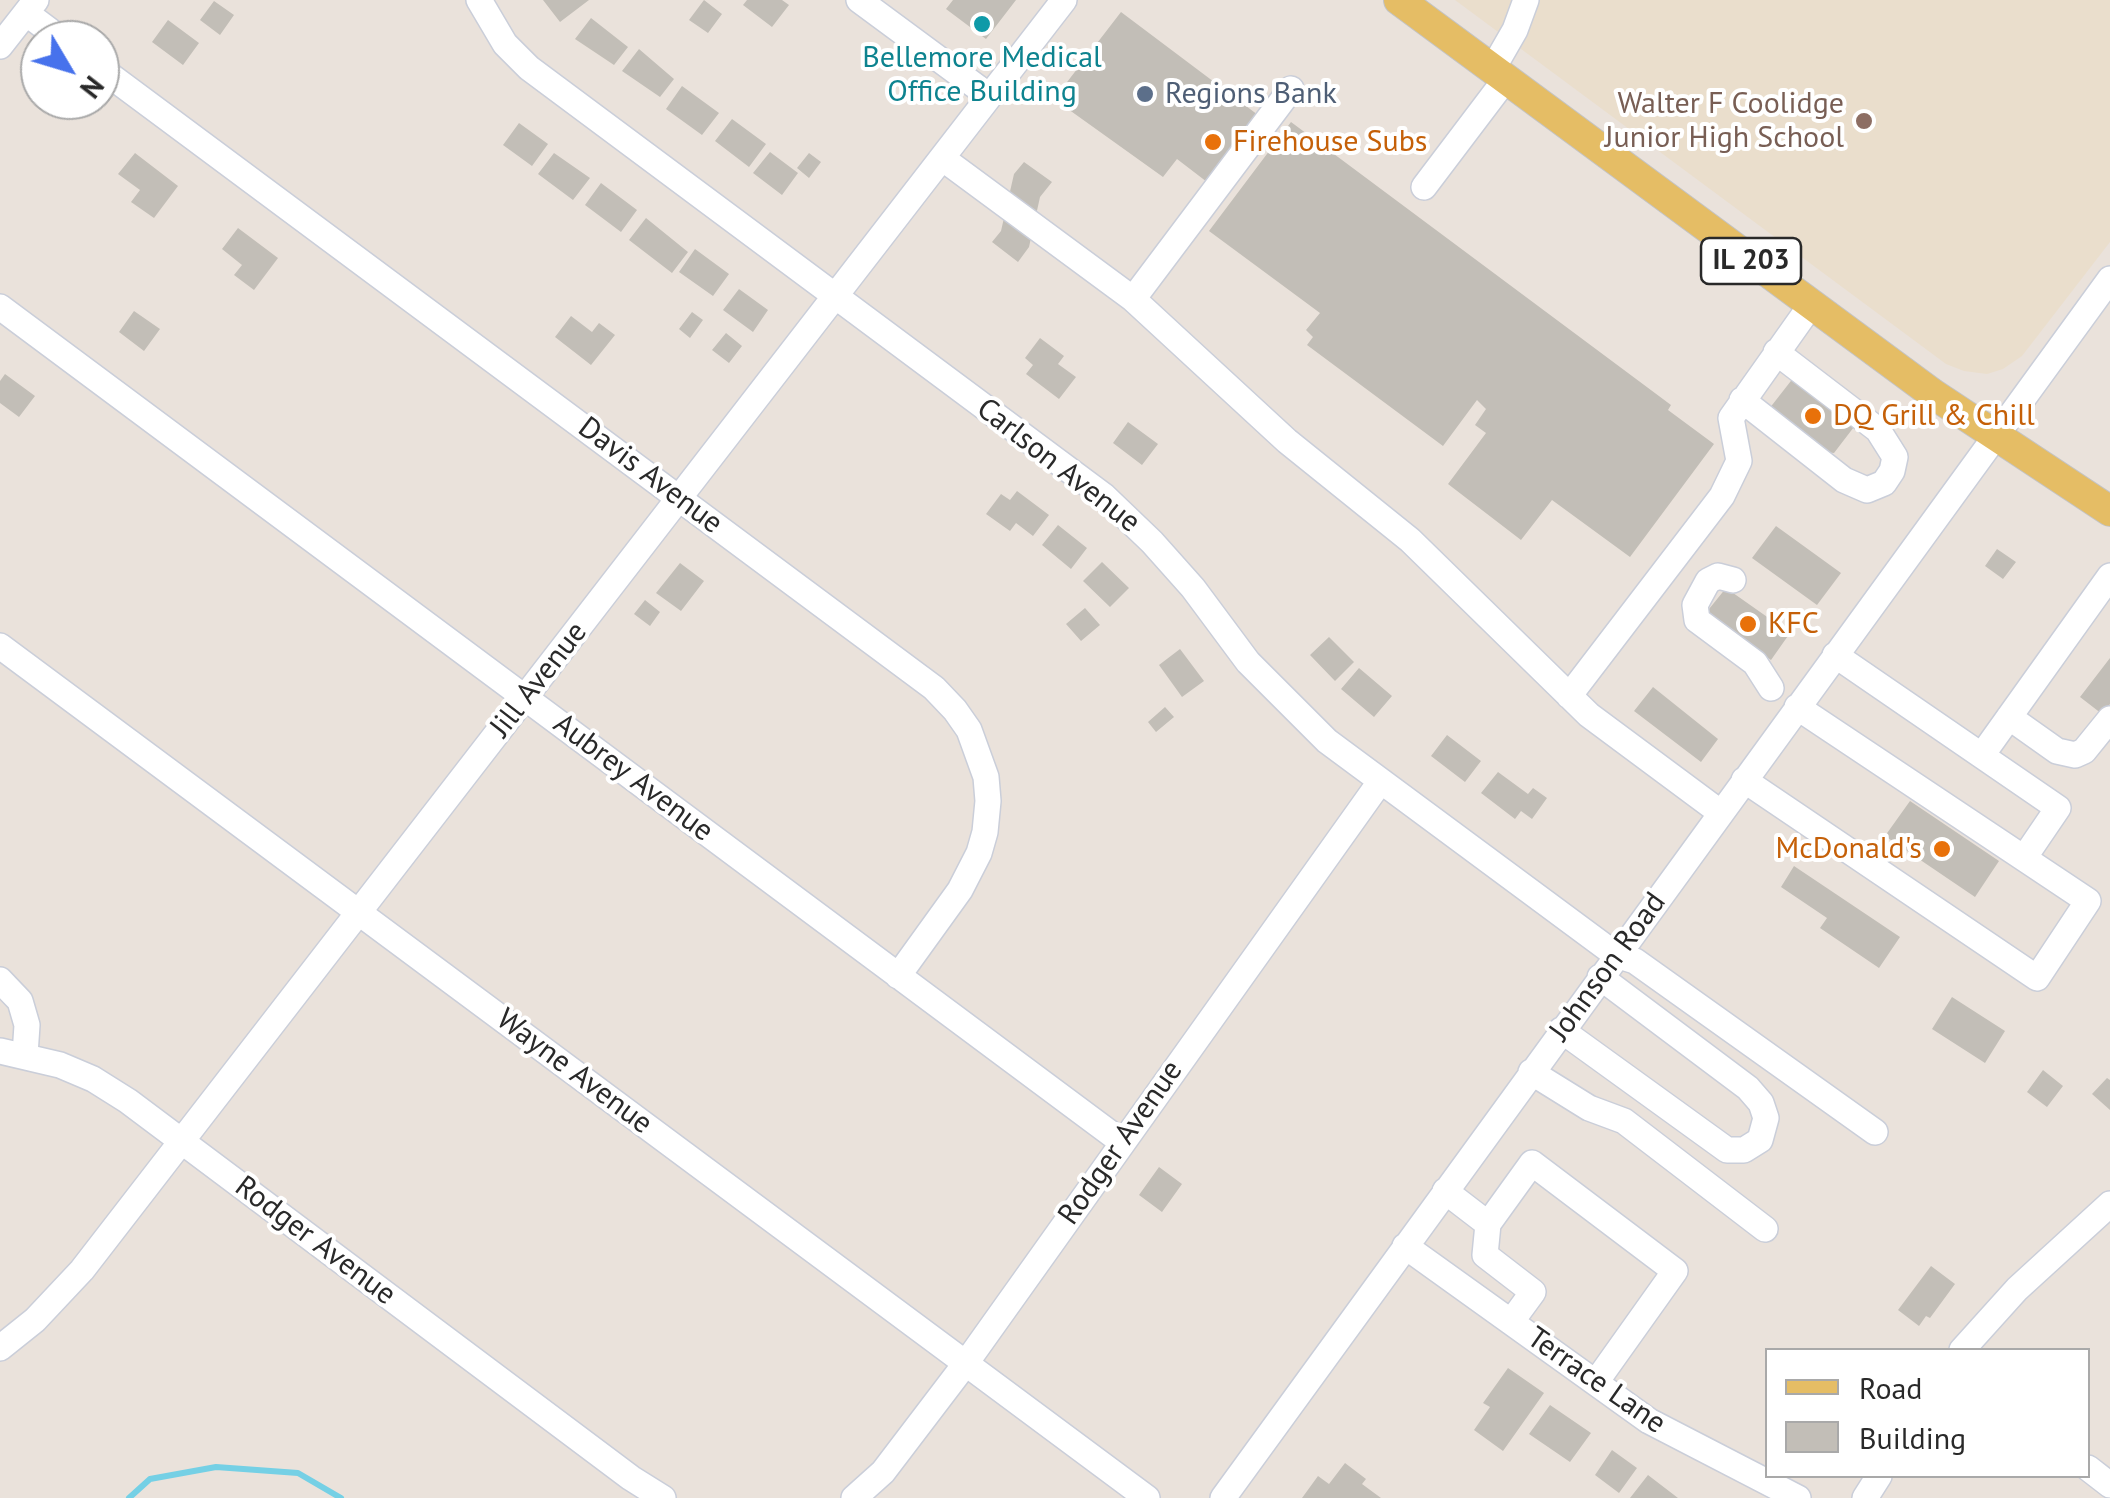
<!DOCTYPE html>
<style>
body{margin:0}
#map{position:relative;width:2110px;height:1498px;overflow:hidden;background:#eae2db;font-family:"PT Sans",sans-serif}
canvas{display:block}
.legend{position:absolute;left:1765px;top:1348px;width:325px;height:130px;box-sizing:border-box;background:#fff;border:2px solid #a9a9a9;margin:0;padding:12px 18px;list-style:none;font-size:30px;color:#292929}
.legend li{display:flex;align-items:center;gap:20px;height:50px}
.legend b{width:50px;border:2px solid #a9a9a9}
.north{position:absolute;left:20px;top:20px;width:100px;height:100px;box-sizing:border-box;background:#fff;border:2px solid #a9a9a9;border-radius:50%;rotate:128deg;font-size:28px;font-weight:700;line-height:40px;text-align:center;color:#292929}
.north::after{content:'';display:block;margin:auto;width:35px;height:45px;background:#4772ec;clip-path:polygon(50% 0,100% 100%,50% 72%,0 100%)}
</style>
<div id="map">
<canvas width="2110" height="1498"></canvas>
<ul class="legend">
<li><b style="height:12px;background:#e5bd65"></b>Road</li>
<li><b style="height:28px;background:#c2beb7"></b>Building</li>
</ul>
<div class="north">N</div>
</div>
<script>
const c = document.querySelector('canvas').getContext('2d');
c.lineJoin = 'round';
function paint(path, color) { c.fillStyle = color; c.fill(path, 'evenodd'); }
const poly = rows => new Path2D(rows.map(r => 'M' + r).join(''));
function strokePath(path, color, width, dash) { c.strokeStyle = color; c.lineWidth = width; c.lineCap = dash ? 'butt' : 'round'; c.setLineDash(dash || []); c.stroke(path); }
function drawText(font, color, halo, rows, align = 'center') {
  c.font = font + ' "PT Sans",sans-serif'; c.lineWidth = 8; c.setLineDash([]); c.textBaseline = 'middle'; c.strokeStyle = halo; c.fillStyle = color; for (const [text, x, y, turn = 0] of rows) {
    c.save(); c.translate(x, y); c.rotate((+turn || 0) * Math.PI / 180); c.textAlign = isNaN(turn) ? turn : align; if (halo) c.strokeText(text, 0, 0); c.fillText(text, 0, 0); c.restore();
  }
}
paint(poly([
 [1455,0,2110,0,2110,242,2022,356,2003,369,1987,374,1964,371,1946,364]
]), '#eadecc');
strokePath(poly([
 [129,1498,150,1479,216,1467,298,1473,341,1498]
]), '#75d0e5', 6);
paint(poly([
 [543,0,589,0,560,22],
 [704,0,722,14,708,33,689,20],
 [747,0,782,0,789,5,772,27,743,5],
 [953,0,1016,0,986,39,946,9],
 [214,1,234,15,220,35,200,20],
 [1121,12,1258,115,1207,182,1177,159,1163,177,1054,99],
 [591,18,628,47,614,65,575,39],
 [168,20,199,43,183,65,152,42],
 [639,49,674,79,660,97,622,71],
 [682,86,719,113,702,135,666,109],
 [732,119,766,144,749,167,715,141],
 [1291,122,1671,405,1668,410,1714,444,1630,557,1552,500,1521,540,1448,484,1486,433,1475,425,1486,409,1477,400,1443,446,1307,345,1313,337,1306,330,1320,313,1209,231],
 [519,123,548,144,532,166,503,145],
 [770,152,798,173,782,195,753,173],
 [135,153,178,186,154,218,131,202,140,190,118,174],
 [554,153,590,178,573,200,538,174],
 [809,153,821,162,809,178,797,168],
 [1024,162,1052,182,1040,197,1029,247,1018,262,992,242,1001,231,1014,174],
 [601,183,637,210,621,232,585,205],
 [646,218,688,252,672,273,629,240],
 [238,228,278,258,254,290,234,275,242,265,222,249],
 [695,249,729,274,713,296,679,272],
 [739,289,768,310,753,332,723,310],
 [134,311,160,329,144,351,119,332],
 [692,312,703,320,690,338,679,329],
 [571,316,592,332,599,323,615,335,591,365,555,337],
 [726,333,742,346,729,363,712,350],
 [1040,338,1064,356,1058,364,1076,377,1059,399,1026,374,1033,365,1025,358],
 [5,374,35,396,19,417,0,403,0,381],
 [1794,377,1857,423,1834,453,1824,452,1769,409],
 [1128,422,1158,444,1142,465,1113,443],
 [1017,491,1049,515,1033,536,1016,523,1010,531,986,514,1001,494,1010,500],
 [1058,525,1087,548,1071,569,1042,545],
 [1776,526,1841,573,1817,605,1752,558],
 [1997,549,2016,562,2003,579,1985,566],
 [1102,562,1129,588,1110,607,1083,581],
 [680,563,704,581,681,611,656,593],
 [1726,588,1790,633,1771,660,1705,614],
 [645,600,660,612,650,626,634,614],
 [1085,608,1100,625,1081,641,1066,624],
 [1329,637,1354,662,1335,681,1310,655],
 [1180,649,1204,681,1182,697,1159,665],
 [2110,658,2110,704,2102,714,2080,697],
 [1359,668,1392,696,1374,717,1341,689],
 [1653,687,1718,739,1701,762,1634,711],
 [1165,707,1174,717,1156,732,1148,722],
 [1447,735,1481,761,1465,782,1431,756],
 [1498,772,1528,794,1533,788,1547,798,1532,819,1521,811,1515,819,1481,793],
 [1910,801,1999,861,1975,897,1885,836],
 [1794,866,1900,937,1879,968,1820,928,1827,918,1781,887],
 [1952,997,2005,1031,1985,1063,1932,1029],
 [2043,1070,2063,1086,2047,1107,2027,1092],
 [2107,1078,2110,1080,2110,1110,2092,1094],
 [1159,1167,1182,1184,1162,1212,1139,1195],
 [1931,1266,1955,1284,1930,1318,1926,1316,1919,1326,1898,1310],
 [1508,1368,1544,1393,1503,1451,1474,1430,1490,1407,1483,1403],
 [1550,1405,1591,1433,1570,1462,1529,1434],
 [1612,1450,1637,1468,1619,1493,1595,1475],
 [1345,1463,1366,1479,1362,1484,1381,1498,1302,1498,1318,1476,1329,1484],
 [1648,1475,1678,1498,1630,1498]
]), '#c2beb7');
const minor = poly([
 [479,0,505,44,529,68,1104,496,1152,542,1193,588,1248,662,1327,741,1616,955,1635,961,1875,1132],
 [859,0,989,96],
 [26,13,62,40],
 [0,46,36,0],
 [100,68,934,688,955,710,969,730,986,777,988,801,985,832,979,853,960,890,898,976],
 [1492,70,1515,30,1526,0],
 [1291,89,1133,299,1287,441,1410,540,1589,715,1721,813],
 [942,158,1133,299],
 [1424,187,1505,80],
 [0,307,1122,1142],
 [1742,400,1844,480,1867,490,1884,483,1892,471,1895,457,1878,430,1776,352],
 [1733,580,1718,576,1708,581,1695,605,1697,620,1755,663,1771,688],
 [0,646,1147,1498],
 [1835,655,2058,808,2024,858],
 [1569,696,1722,496,1739,461,1731,418,1811,305],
 [2009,717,2057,751,2075,755,2084,751,2110,719],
 [1982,755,2110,576],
 [1744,780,2037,978,2088,901,1797,707],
 [0,980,20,1001,27,1025,25,1055],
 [1561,1030,1727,1150,1744,1150,1760,1140,1766,1118,1761,1103,1748,1088,1600,977],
 [0,1051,60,1065,93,1079,128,1101,631,1478,663,1498],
 [1531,1072,1589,1108,1624,1121,1765,1229],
 [1445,1191,1488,1224,1532,1163,1675,1271,1596,1382],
 [1488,1224,1485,1255,1533,1292,1511,1322],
 [1405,1246,1649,1421,1798,1498],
 [0,1348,35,1320,82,1270,1064,0],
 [1962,1350,2017,1289,2110,1204],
 [2088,1468,2110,1485],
 [854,1498,883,1472,966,1363,1380,782],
 [1223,1498,2110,279],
 [1865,1498,1879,1476]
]);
const major = poly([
 [1399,0,1933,394,2110,511]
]);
strokePath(minor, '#caced9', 28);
strokePath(major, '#c3c3c3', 32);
strokePath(minor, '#fff', 25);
strokePath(major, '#e5bd65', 30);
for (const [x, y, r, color] of [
 [982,24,10,"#0f9aa8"],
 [1145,94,10,"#5c6f8a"],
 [1864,121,10,"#8d6e63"],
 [1213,142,10,"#e8710a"],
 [1813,416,10,"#e8710a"],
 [1748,624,10,"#e8710a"],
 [1942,849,10,"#e8710a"]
]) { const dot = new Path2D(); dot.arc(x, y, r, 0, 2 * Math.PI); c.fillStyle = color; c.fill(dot); strokePath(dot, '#fff', 4); }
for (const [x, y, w] of [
 [1751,261,100]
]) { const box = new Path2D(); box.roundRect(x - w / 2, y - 23, w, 46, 8); c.fillStyle = '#fff'; c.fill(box); strokePath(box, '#292929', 2.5); }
drawText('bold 28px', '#292929', null, [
 ["IL 203",1751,261]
]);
drawText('30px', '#0d838f', '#fff', [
 ["Bellemore Medical",982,58],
 ["Office Building",982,92]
]);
drawText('30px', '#4e5e75', '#fff', [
 ["Regions Bank",1165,94]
], 'left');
drawText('30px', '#785e54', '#fff', [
 ["Walter F Coolidge",1844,104],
 ["Junior High School",1844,138]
], 'right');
drawText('30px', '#c56008', '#fff', [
 ["Firehouse Subs",1233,142],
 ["DQ Grill & Chill",1833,416],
 ["KFC",1768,624],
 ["McDonald's",1922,849,"right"]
], 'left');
drawText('30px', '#292929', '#fff', [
 ["Carlson Avenue",1058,466,38],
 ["Davis Avenue",650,476,37],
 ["Jill Avenue",539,680,-52],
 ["Aubrey Avenue",633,778,37],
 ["Johnson Road",1608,967,-54],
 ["Wayne Avenue",574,1072,37],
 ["Rodger Avenue",1121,1143,-55],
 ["Rodger Avenue",315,1241,37],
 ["Terrace Lane",1596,1381,35]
]);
</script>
